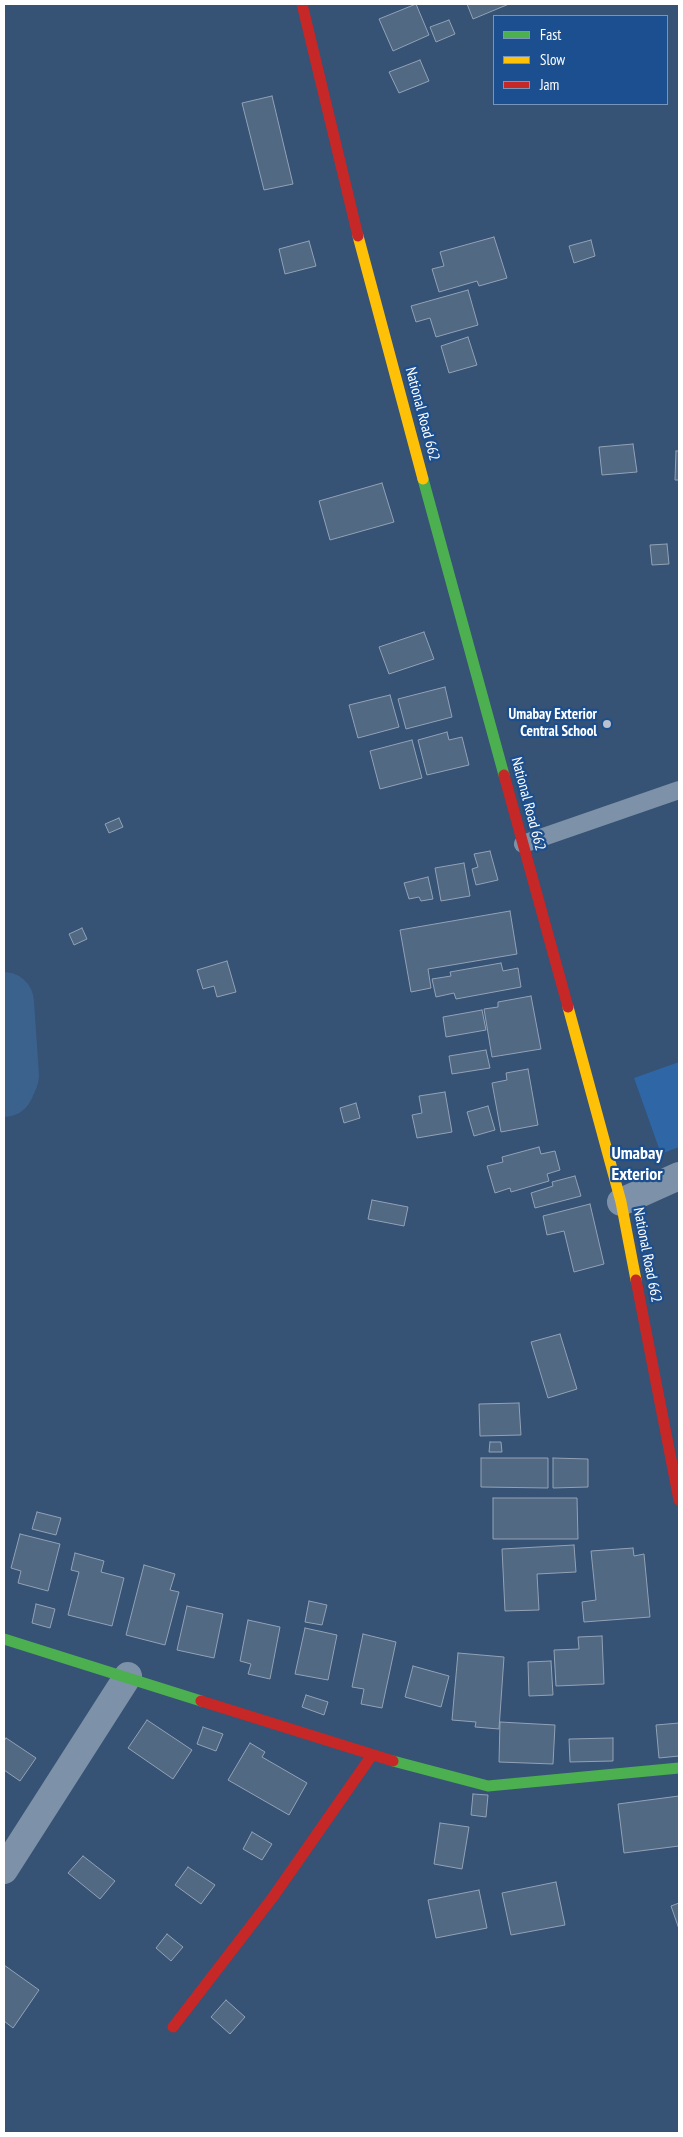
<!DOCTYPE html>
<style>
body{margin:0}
#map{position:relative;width:683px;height:2137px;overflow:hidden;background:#365274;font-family:"PT Sans Narrow",sans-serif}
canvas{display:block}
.frame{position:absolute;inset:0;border:5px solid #fff;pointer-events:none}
.legend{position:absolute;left:493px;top:15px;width:175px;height:90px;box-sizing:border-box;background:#1b4f8f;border:1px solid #7695bc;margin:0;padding:6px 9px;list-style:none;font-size:15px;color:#fff}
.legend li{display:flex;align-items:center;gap:10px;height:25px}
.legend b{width:25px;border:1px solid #7695bc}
</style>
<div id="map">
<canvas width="683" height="2137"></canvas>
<div class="frame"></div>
<ul class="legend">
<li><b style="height:6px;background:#4caf50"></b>Fast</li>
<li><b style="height:6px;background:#ffc107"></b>Slow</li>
<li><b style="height:6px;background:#c62828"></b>Jam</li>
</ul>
</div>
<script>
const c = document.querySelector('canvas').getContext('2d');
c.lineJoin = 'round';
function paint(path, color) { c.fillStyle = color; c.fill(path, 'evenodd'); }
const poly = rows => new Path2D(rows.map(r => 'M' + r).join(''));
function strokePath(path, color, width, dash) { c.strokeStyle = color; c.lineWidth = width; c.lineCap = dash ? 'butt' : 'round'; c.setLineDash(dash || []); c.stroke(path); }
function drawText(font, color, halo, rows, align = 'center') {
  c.font = font + ' "PT Sans Narrow",sans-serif'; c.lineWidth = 4.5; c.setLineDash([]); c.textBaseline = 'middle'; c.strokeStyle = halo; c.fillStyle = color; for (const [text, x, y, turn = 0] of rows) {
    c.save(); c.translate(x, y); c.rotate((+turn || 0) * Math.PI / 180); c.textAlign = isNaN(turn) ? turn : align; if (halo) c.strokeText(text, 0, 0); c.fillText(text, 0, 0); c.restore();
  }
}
paint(poly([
 [679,1062,679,1147,661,1154,634,1078]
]), '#2f66a5');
strokePath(poly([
 [4,1002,9,1076,4,1087]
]), '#3b618d', 60);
const building = poly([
 [416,4,429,35,393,51,379,19,416,4],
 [467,4,509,4,473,19,467,4],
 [449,20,455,34,436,42,430,27,449,20],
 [420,60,429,81,399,93,389,72,420,60],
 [272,96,293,184,264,190,242,103,272,96],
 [494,237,507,278,479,286,477,281,439,292,432,269,444,266,440,252,494,237],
 [591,240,595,256,574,263,569,246,591,240],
 [309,241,316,266,285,274,279,249,309,241],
 [468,290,478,325,436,337,430,318,416,322,411,306,468,290],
 [468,337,477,365,449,373,441,346,468,337],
 [633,444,637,472,602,475,599,447,633,444],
 [676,451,679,451,679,480,675,480,676,451],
 [382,483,394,522,330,540,319,501,382,483],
 [667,544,669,564,652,565,650,545,667,544],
 [424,632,434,659,389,674,379,647,424,632],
 [445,687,452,717,406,729,398,699,445,687],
 [390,695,399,727,358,738,349,705,390,695],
 [447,732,449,740,462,737,469,765,427,775,418,740,447,732],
 [412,740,422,778,380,789,370,751,412,740],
 [119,818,123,827,109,833,105,824,119,818],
 [490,851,498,880,476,885,472,869,478,867,474,854,490,851],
 [464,863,470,896,441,901,435,868,464,863],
 [428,877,433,899,421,901,419,897,409,899,404,883,428,877],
 [510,911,517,954,428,969,431,988,411,992,400,930,510,911],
 [82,928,87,939,74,945,69,934,82,928],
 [227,961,236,992,217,997,214,986,203,989,197,970,227,961],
 [501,963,503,971,518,968,521,987,456,999,454,993,436,997,432,979,451,976,450,972,501,963],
 [531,996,541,1049,492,1057,484,1009,498,1007,498,1002,531,996],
 [482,1010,486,1030,446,1037,443,1017,482,1010],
 [486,1050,490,1068,452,1074,449,1056,486,1050],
 [528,1069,538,1125,501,1132,492,1083,507,1080,506,1073,528,1069],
 [445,1092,452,1132,417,1138,412,1115,422,1113,419,1096,445,1092],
 [356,1103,360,1118,344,1123,340,1108,356,1103],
 [488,1106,495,1130,474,1136,467,1112,488,1106],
 [539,1147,541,1154,555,1151,560,1170,547,1174,549,1181,511,1192,510,1188,495,1193,487,1166,503,1162,502,1157,539,1147],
 [575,1176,581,1196,535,1208,531,1193,553,1186,552,1182,575,1176],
 [372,1200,408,1207,404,1226,368,1219,372,1200],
 [590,1204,604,1264,574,1272,564,1231,547,1235,543,1216,590,1204],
 [560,1334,577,1389,548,1398,531,1342,560,1334],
 [519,1403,521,1435,480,1436,479,1404,519,1403],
 [490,1442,501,1442,502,1452,489,1452,490,1442],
 [481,1458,548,1458,548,1488,481,1487,481,1458],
 [553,1458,588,1459,588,1487,553,1488,553,1458],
 [493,1498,577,1498,578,1539,493,1539,493,1498],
 [37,1512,61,1518,56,1535,32,1529,37,1512],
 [20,1534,60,1544,48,1591,18,1583,21,1571,11,1568,20,1534],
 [574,1545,576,1572,537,1574,539,1610,505,1611,502,1549,574,1545],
 [633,1548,634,1556,644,1554,650,1617,584,1622,582,1602,596,1600,591,1551,633,1548],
 [75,1553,104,1561,101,1572,124,1578,112,1626,68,1615,79,1572,71,1570,75,1553],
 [144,1565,175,1574,170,1590,179,1592,165,1645,126,1635,144,1565],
 [309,1601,327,1605,322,1625,305,1622,309,1601],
 [36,1604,55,1609,50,1628,32,1623,36,1604],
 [187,1606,223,1614,214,1658,177,1650,187,1606],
 [248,1620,280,1627,270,1679,248,1674,251,1664,240,1661,248,1620],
 [305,1628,337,1635,328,1680,295,1674,305,1628],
 [363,1634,396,1642,382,1708,361,1704,364,1689,352,1687,363,1634],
 [602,1636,604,1684,556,1686,554,1650,579,1649,578,1637,602,1636],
 [458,1653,504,1657,499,1729,475,1727,476,1722,452,1720,458,1653],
 [551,1661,553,1695,529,1696,528,1662,551,1661],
 [413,1666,449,1676,441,1707,405,1697,413,1666],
 [306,1695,328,1702,324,1715,302,1707,306,1695],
 [147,1720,192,1750,173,1779,128,1748,147,1720],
 [500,1722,555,1725,553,1764,499,1762,500,1722],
 [679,1723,679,1756,659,1758,656,1725,679,1723],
 [203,1727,223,1734,216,1751,197,1744,203,1727],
 [6,1738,36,1758,20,1781,4,1770,4,1741,6,1738],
 [613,1738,613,1761,570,1762,569,1739,613,1738],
 [250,1743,265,1752,262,1757,307,1783,289,1815,228,1780,250,1743],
 [473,1794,488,1795,486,1817,471,1815,473,1794],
 [679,1796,679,1846,624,1853,618,1804,679,1796],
 [440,1823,469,1827,462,1869,434,1864,440,1823],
 [252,1832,272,1844,262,1860,243,1849,252,1832],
 [83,1856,115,1881,100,1899,68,1873,83,1856],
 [188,1867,215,1885,201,1904,175,1885,188,1867],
 [556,1882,565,1925,511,1935,502,1893,556,1882],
 [479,1890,487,1928,436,1938,428,1900,479,1890],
 [679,1903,679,1929,671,1906,679,1903],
 [167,1934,183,1947,171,1961,156,1948,167,1934],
 [4,1965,39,1990,13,2028,4,2021,4,1965],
 [226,2000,245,2017,230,2034,211,2017,226,2000]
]);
paint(building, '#526984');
strokePath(building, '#92a2b6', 1);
strokePath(poly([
 [523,844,679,790]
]), '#7d92a8', 18);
strokePath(poly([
 [621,1202,679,1176],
 [4,1870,128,1676]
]), '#7d92a8', 28);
strokePath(poly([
 [423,479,504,775],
 [4,1639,201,1701],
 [393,1761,488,1786,679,1768]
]), '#4caf50', 11);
strokePath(poly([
 [358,236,423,479],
 [568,1007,621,1202,636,1280]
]), '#ffc107', 11);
strokePath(poly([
 [302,4,358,236],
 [504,775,568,1007],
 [636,1280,679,1500],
 [201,1701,393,1761],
 [173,2027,273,1897,372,1755]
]), '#c62828', 11);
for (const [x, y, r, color] of [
 [607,724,5,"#b9c2ce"]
]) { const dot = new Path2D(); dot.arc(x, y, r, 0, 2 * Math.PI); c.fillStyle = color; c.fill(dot); strokePath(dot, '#1b4f8f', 2); }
drawText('15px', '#fff', '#1b4f8f', [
 ["National Road 662",422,414,75],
 ["National Road 662",528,804,75],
 ["National Road 662",647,1255,79]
]);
drawText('bold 15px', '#fff', '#1b4f8f', [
 ["Umabay Exterior",597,715],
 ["Central School",597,732]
], 'right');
drawText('bold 18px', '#fff', '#1b4f8f', [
 ["Umabay",637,1154],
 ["Exterior",637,1175]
]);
</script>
